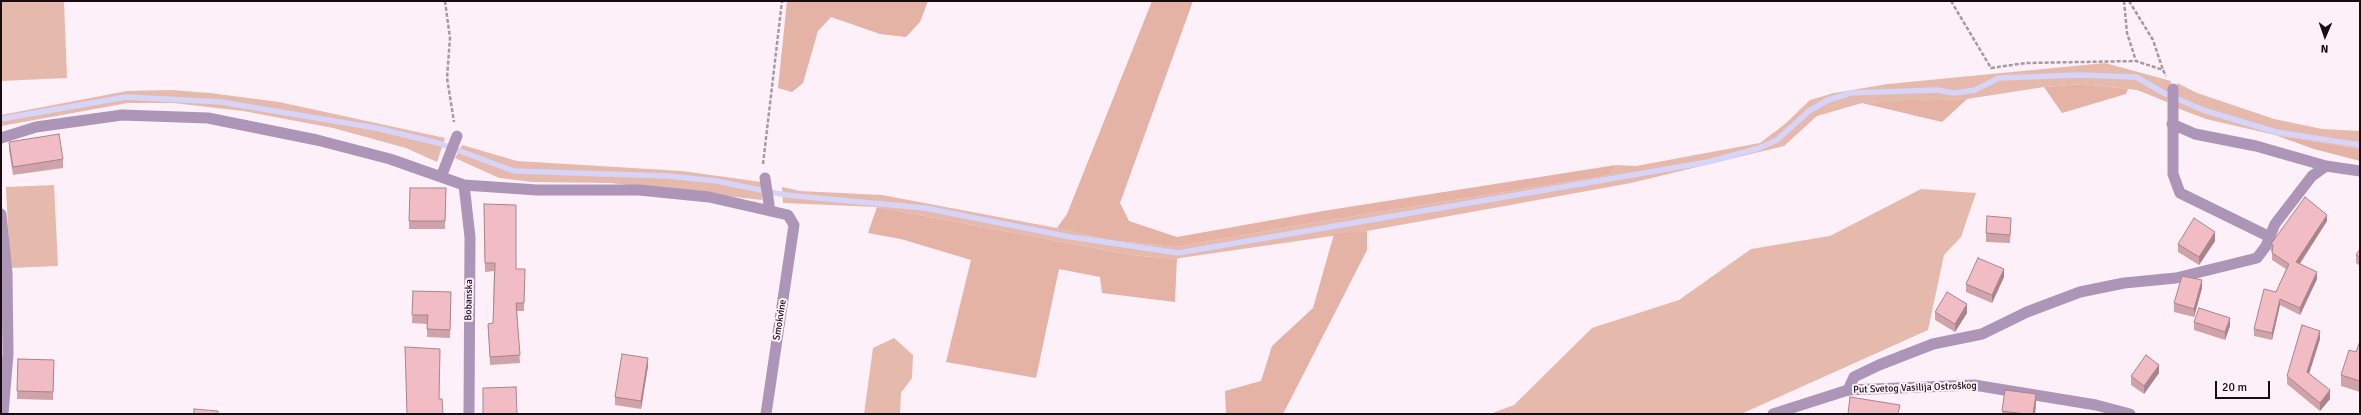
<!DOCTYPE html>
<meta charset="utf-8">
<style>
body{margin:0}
#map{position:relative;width:2361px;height:415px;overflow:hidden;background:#fdf0f8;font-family:Signika,sans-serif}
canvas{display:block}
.frame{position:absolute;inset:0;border:2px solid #160c12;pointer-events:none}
.north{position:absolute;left:2305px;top:16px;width:40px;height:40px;-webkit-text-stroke:3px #fdf0f8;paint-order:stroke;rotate:182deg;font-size:11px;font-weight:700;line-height:16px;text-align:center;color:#160c12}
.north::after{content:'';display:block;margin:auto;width:14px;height:18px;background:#160c12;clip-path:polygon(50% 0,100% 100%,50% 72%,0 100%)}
.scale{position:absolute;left:2215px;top:381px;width:55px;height:18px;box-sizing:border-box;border:2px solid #160c12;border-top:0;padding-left:5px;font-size:12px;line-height:14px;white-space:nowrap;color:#160c12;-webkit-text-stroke:3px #fdf0f8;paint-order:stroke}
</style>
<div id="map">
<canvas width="2361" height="415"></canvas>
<div class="frame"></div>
<div class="north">N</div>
<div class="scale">20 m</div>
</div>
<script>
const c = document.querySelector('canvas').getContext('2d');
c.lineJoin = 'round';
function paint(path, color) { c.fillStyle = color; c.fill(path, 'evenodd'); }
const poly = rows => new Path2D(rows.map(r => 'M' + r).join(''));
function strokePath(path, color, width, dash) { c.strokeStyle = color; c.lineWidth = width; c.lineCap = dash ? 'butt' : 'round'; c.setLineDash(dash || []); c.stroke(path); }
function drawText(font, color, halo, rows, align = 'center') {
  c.font = font + ' Signika,sans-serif'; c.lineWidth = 4; c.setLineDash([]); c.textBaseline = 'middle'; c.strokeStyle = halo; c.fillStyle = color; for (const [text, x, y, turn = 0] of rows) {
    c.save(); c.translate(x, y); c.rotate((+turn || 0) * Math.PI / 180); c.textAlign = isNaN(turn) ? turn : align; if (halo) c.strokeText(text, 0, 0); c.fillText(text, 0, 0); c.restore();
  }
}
paint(poly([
 [1,1,64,1,67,78,1,81],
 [2105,63,2171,81,2167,102,2137,90,2082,84,2044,87,1967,99,1862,103,1817,116,1784,146,1631,183,1367,231,1173,259,1132,255,877,207,783,203,782,187,800,191,882,195,1057,228,1109,240,1175,247,1318,222,1610,175,1616,165,1636,166,1760,143,1785,124,1810,100,1834,93,1888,84],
 [2177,83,2197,93,2274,119,2322,129,2360,131,2360,149,2275,135,2206,119,2177,108],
 [171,90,210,93,279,102,445,138,437,162,406,148,333,128,243,111,173,103,128,103,1,126,1,115,127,91],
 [462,145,517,161,682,171,761,182,762,200,610,183,533,182,499,178,455,158],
 [54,185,58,266,10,268,6,187],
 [1921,189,1976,193,1961,237,1944,255,1928,330,1741,414,1490,414,1514,405,1592,328,1679,300,1751,249,1830,236],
 [894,338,913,355,912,378,901,393,900,414,864,414,873,348]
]), '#e6b9ad');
paint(poly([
 [787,1,928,1,920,22,906,37,880,34,831,17,818,31,803,83,792,92,778,88],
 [1152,1,1193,1,1120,203,1129,221,1177,237,1323,211,1616,165,1610,175,1318,222,1175,247,1109,240,1057,228,1067,214],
 [2082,84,2128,89,2126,94,2062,113,2044,87],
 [1967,99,1942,122,1862,103,1901,101],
 [2275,135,2360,149,2360,161,2314,149],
 [877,207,1132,255,1173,259,1177,257,1175,302,1102,293,1100,277,1059,269,1036,378,946,362,971,260,901,239,868,233],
 [1367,231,1367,250,1283,414,1226,414,1225,391,1261,381,1272,346,1313,308,1334,234]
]), '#e5b2a6');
strokePath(poly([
 [1,119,126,97,221,102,376,128,438,143,514,171,668,176,716,181,786,195,925,208,1065,236,1178,253,1708,162,1759,148,1777,140,1809,111,1828,100,1851,93,1937,90,1954,93,1975,90,1999,78,2079,75,2136,77,2164,93,2203,110,2276,132,2360,145]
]), '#d7d4f9', 5.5);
strokePath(poly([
 [445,1,450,38,447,78,454,122],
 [1951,1,1991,68,2026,63,2136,61,2163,70,2166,76],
 [2124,1,2127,33,2136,61],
 [2129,1,2153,40,2163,70],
 [763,164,782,1]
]), '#a69aa1', 2.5, [4, 2]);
strokePath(poly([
 [2173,89,2173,174,2180,193,2270,237],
 [2172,124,2195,134,2256,146,2326,166],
 [1,138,36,127,122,115,208,118,317,140,390,159,464,185,537,190,639,190,709,197,788,215,794,225,766,414],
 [441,177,457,136],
 [765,178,770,211],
 [464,185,470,237,469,414],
 [1,214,7,273,8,354,3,414],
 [1848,390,1854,377,1879,365,1933,344,1982,334,2027,312,2080,292,2124,283,2176,278,2257,258,2266,246,2275,224,2312,176,2326,166,2360,171]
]), '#ac95b7', 11);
strokePath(poly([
 [1773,414,1848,390,1974,385,2096,405,2130,414]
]), '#ac95b7', 11);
paint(poly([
 [9,142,63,159,63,168,13,175,9,150],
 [446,188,445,229,409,229,409,221],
 [484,204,516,269,525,269,524,311,517,311,520,363,490,365,488,324,493,323,494,271,485,272],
 [2327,221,2300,264,2317,279,2300,315,2280,305,2272,340,2254,336,2254,329,2276,292,2286,269,2272,260,2272,251,2271,251,2271,244],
 [2011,226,2010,243,1986,242,1986,233],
 [2215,241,2199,265,2178,252,2178,244],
 [2360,249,2360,266,2356,263,2356,255],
 [2004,277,1992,303,1966,292,1966,284],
 [2202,288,2194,317,2174,312,2174,303],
 [413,291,451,292,450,338,427,337,427,324,412,323],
 [1935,312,1967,313,1955,332,1935,320],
 [2194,322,2230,326,2225,340,2194,330],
 [2320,339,2309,374,2330,399,2320,411,2287,384,2287,376],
 [2360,341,2360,392,2341,386,2341,375,2356,352],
 [18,359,54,360,53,400,17,399],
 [648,366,641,409,615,405,615,397],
 [2159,373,2144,394,2131,385,2131,376],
 [2036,402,2035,414,2002,414,2002,411]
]), '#d0a2a9');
paint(poly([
 [2327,215,2327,221,2296,269,2296,262],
 [2215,232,2215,241,2199,265,2199,257],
 [2004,269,2004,277,1992,303,1992,295],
 [2317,272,2317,279,2300,315,2300,308],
 [2202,280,2202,288,2194,317,2194,309],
 [2280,299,2280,305,2272,340,2272,333],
 [1967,304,1967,313,1955,332,1955,324],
 [2230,318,2230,326,2225,340,2225,332],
 [2320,331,2320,339,2307,380,2307,372],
 [648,358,648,366,641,409,641,401],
 [2159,365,2159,373,2144,394,2144,386],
 [2330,390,2330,399,2320,411,2320,403],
 [2036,394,2036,402,2035,414,2033,414]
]), '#a9848a');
const building = poly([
 [59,134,63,159,13,167,9,142,59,134],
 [410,188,446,188,445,221,409,221,410,188],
 [2305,197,2327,215,2296,262,2317,272,2300,308,2280,299,2272,333,2254,329,2264,289,2276,292,2289,264,2272,253,2273,245,2271,244,2305,197],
 [484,204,516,205,516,269,525,269,524,303,516,303,520,355,490,357,488,324,493,323,495,263,485,263,484,204],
 [1987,216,2011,218,2010,235,1986,233,1987,216],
 [2194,218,2215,232,2199,257,2178,244,2194,218],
 [2360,249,2360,257,2356,255,2360,249],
 [1978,258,2004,269,1992,295,1966,284,1978,258],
 [2182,276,2202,280,2194,309,2174,303,2182,276],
 [413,291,451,292,450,330,427,329,428,315,412,315,413,291],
 [1947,292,1967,304,1955,324,1935,312,1947,292],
 [2199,308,2230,318,2225,332,2194,322,2199,308],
 [2302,325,2320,331,2307,372,2330,390,2320,403,2287,376,2302,325],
 [2360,341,2360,381,2341,375,2349,350,2356,352,2360,341],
 [405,347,440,349,439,399,442,399,443,414,407,414,405,347],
 [622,354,648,358,641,401,615,397,622,354],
 [2146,355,2159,365,2144,386,2131,376,2146,355],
 [18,359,54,360,53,392,17,391,18,359],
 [516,387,517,414,483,414,483,388,516,387],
 [2005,390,2036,394,2033,414,2025,414,2002,411,2005,390],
 [1850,397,1900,405,1898,414,1848,414,1850,397],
 [194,409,218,411,218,414,194,414,194,409]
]);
paint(building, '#f2bcc5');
strokePath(building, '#a9848a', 1);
drawText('10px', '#160c12', '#fdf0f8', [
 ["Bobanska",469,300,-89],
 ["Smokvine",780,320,-81],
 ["Put Svetog Vasilija Ostroškog",1915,388,-2]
]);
</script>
